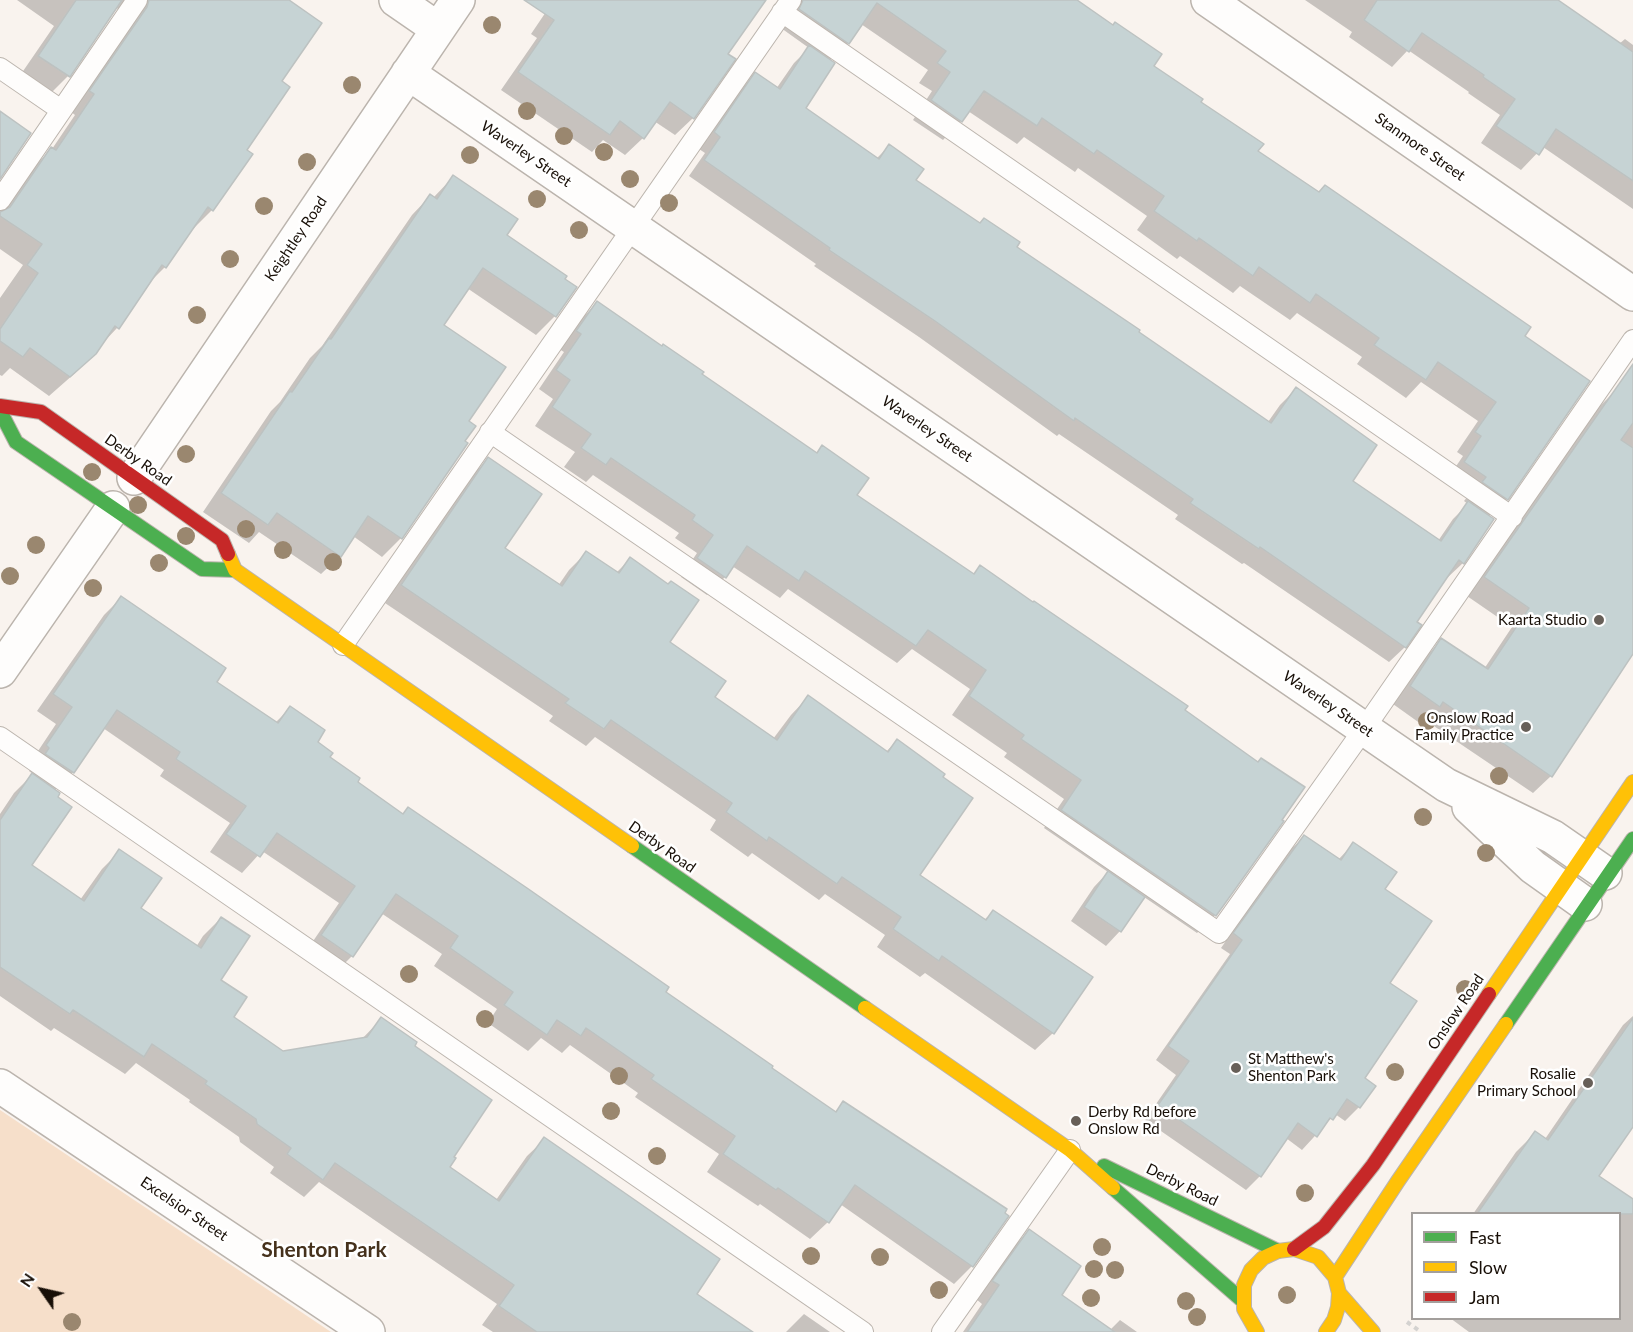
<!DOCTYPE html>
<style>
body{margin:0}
#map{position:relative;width:1633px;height:1332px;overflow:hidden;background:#f9f3ee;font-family:Lato,sans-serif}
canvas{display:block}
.legend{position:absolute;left:1411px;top:1212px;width:210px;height:108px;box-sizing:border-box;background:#fff;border:2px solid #a39f9c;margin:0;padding:8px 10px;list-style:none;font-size:18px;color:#180f07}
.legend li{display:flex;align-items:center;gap:12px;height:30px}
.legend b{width:30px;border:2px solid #a39f9c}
.north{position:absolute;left:12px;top:1260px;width:60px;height:60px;-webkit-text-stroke:4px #fff;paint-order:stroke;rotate:304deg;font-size:16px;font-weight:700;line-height:24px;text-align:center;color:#180f07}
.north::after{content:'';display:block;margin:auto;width:21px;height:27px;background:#180f07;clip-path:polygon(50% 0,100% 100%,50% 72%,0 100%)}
</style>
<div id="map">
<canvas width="1633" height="1332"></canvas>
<ul class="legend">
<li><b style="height:8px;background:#4caf50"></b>Fast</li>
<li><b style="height:8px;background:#ffc107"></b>Slow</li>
<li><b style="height:8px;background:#c62828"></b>Jam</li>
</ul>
<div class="north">N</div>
</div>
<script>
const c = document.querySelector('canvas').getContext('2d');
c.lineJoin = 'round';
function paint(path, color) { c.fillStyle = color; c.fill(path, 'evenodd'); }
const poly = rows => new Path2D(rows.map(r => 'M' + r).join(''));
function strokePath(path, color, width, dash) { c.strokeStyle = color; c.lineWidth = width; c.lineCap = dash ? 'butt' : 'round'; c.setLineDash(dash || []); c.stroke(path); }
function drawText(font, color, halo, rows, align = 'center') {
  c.font = font + ' Lato,sans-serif'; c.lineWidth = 5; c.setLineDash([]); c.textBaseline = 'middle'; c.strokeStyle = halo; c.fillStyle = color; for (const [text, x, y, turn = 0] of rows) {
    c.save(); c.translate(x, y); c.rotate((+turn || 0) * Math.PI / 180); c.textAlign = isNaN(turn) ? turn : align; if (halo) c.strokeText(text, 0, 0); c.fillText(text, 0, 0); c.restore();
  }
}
paint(poly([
 [0,1110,331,1332,0,1332]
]), '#f6dfca');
paint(poly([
 [17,0,286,0,280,81,212,210,192,230,165,267,147,285,117,328,74,374,49,396,10,368,2,376,0,375,0,298,23,265,0,249,0,213,31,169,52,149,75,115,70,111,124,10,115,8,68,76,48,96,19,77,54,26],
 [554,0,764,0,726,54,693,118,675,135,654,121,643,138,625,155,603,140,592,152,501,90,537,38,531,34],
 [798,0,1073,0,1152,67,1199,102,1256,152,1522,336,1507,499,1488,517,1463,563,1447,578,1445,577,1415,622,1405,647,1389,662,1244,563,1242,564,1175,519,1178,515,1059,434,1057,436,919,337,814,266,816,264,689,176,705,153,699,149,740,90,756,74,776,89,794,63,809,48,781,28],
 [861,24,928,70,919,83,932,91,913,120,943,140,961,121,968,111,1017,144,1024,137,1075,172,1078,168,1147,216,1137,230,1177,259,1180,256,1233,293,1240,286,1290,320,1297,313,1362,357,1357,364,1406,398,1421,382,1478,421,1457,452,1463,456,1446,481,1468,496,1464,501,1468,504,1453,519,1438,541,1351,482,1296,389,1280,405,1268,422,1015,247,914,180,889,146,876,159,804,108,829,61,848,43],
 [1305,0,1555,0,1619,44,1625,39,1633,45,1633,209,1543,147,1521,170,1481,143,1500,115,1468,93,1469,92,1408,50,1392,67,1349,37,1352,32],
 [453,177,505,236,575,288,555,316,536,335,467,288,442,326,467,421,463,441,466,444,401,538,382,557,353,536,340,556,321,574,259,532,249,543,203,512,271,411,280,402,310,358,322,346,412,215,430,196,433,198],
 [597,303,816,454,822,447,855,495,973,575,980,567,1183,711,1282,822,1215,915,1197,933,1144,897,1120,931,1106,946,1071,921,1094,887,1108,872,1044,828,1064,799,1004,757,1007,753,952,715,970,689,912,649,897,663,788,589,780,598,732,566,725,577,707,595,681,577,697,553,675,538,679,533,593,475,586,482,564,467,575,452,535,426,553,399,539,389,564,352,559,349,579,321],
 [1618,388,1633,399,1633,651,1551,776,1533,793,1425,720,1421,724,1393,704,1424,658,1442,640,1484,669,1512,627,1467,596,1592,414],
 [488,459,503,548,558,586,569,570,586,553,616,573,630,559,668,643,713,697,773,739,791,715,808,697,886,752,897,740,918,875,984,920,993,912,1053,1033,1035,1050,925,973,920,977,877,947,885,935,825,894,819,900,752,853,748,857,710,830,716,820,595,737,586,746,549,721,553,716,385,603,471,476],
 [121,598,215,682,275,723,290,708,328,757,356,782,663,993,834,1113,843,1103,1007,1216,972,1266,954,1284,840,1204,828,1222,810,1239,760,1204,758,1206,707,1172,719,1154,635,1097,638,1093,570,1045,562,1053,541,1038,528,1051,488,1023,497,1009,434,966,442,954,381,913,352,956,335,973,305,953,339,903,262,851,242,873,210,852,230,823,160,776,164,770,103,728,73,772,54,791,30,866,80,900,102,869,120,851,138,909,196,947,203,936,221,918,218,980,232,1017,282,1052,361,1040,381,1019,412,1047,452,1157,448,1167,496,1200,527,1156,545,1139,694,1294,751,1332,493,1332,482,1325,497,1304,319,1182,304,1197,270,1173,274,1167,240,1142,239,1137,189,1102,190,1100,136,1063,125,1074,54,1028,51,1031,0,996,0,814,14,793,33,774,29,771,33,765,30,763,56,724,37,711,104,615],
 [1304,837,1338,860,1353,844,1383,890,1388,984,1363,1078,1359,1107,1345,1121,1335,1114,1302,1150,1286,1138,1260,1176,1246,1190,1145,1120,1176,1075,1156,1060,1230,954,1221,948,1290,850],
 [1633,1016,1633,1124,1597,1176,1633,1201,1633,1332,1469,1332,1450,1318,1620,1318,1620,1214,1473,1214,1516,1152,1535,1133,1545,1139,1623,1025],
 [1029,1231,1060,1295,1110,1330,1120,1320,1137,1332,963,1332,982,1304,976,1299,1011,1249],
 [804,1314,830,1332,786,1332]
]), '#0003');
const building = poly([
 [76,0,122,0,70,77,38,56,76,0],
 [149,0,289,0,322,23,282,81,290,87,247,150,253,154,213,211,208,207,166,268,162,265,119,329,115,326,96,354,70,377,30,348,23,357,0,341,0,329,38,273,27,265,42,244,0,216,0,212,10,207,51,147,56,150,94,94,89,91,147,7,149,0],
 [524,0,766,0,728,54,736,59,694,119,670,102,644,139,620,121,610,135,518,72,554,20,524,0],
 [803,0,1077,0,1113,25,1115,22,1162,54,1154,66,1203,99,1201,102,1264,144,1258,151,1319,192,1325,185,1531,327,1525,336,1590,381,1508,500,1482,482,1486,477,1464,462,1481,436,1475,432,1496,402,1438,362,1426,380,1374,345,1379,338,1316,294,1310,303,1259,267,1253,276,1199,238,1197,241,1154,211,1164,196,1097,150,1094,154,1042,118,1037,126,984,91,962,122,931,100,950,72,937,63,946,51,877,3,849,44,799,9,803,0],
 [1377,0,1558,0,1633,52,1633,181,1556,129,1539,155,1496,126,1515,99,1483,77,1484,75,1422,33,1409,52,1364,20,1377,0],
 [809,45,835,63,806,108,879,159,889,144,924,169,916,180,980,223,984,218,1020,242,1017,247,1140,330,1139,332,1271,423,1296,387,1377,445,1353,481,1441,541,1468,501,1494,519,1464,564,1459,560,1417,622,1422,625,1406,648,1260,547,1259,549,1190,503,1193,499,1075,418,1074,421,935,321,829,250,830,248,704,160,720,137,714,132,755,72,780,89,809,45],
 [0,111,31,133,0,179,0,111],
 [453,175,518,219,507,235,567,276,565,279,577,287,556,317,483,268,444,325,506,367,469,421,476,426,465,441,468,443,402,539,368,516,341,557,277,513,268,525,221,493,290,391,292,392,329,338,331,339,430,194,437,199,453,175],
 [597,301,662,346,663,344,704,372,702,374,817,453,822,445,869,478,857,495,974,574,980,565,1033,602,1034,601,1188,706,1185,710,1258,762,1261,758,1305,787,1282,820,1284,821,1216,916,1061,810,1081,780,1021,739,1024,735,969,696,986,670,928,630,916,646,805,571,799,581,747,546,726,578,697,558,713,535,692,520,695,515,611,458,606,465,581,448,591,434,552,407,570,380,556,370,581,334,576,331,597,301],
 [1633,364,1633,423,1621,440,1633,448,1633,654,1552,777,1443,702,1440,707,1410,686,1441,638,1488,669,1529,608,1484,577,1633,364],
 [488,457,542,494,505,548,562,586,586,551,619,573,630,557,668,584,671,581,699,600,670,642,726,681,715,697,777,740,808,695,888,752,897,739,945,774,943,777,973,798,920,875,986,920,993,910,1093,977,1054,1034,942,956,939,961,893,929,901,917,842,877,837,884,769,837,767,841,726,812,732,803,611,720,604,729,565,703,569,699,401,585,488,457],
 [121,596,226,668,217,682,278,723,290,706,325,730,318,742,333,753,330,757,360,778,358,782,403,814,408,807,527,888,669,987,666,992,773,1066,772,1068,836,1112,843,1101,1007,1209,1005,1213,1009,1216,973,1267,855,1185,829,1223,778,1188,776,1190,723,1154,735,1136,651,1079,654,1075,586,1028,581,1036,557,1020,547,1035,504,1005,513,992,450,948,458,936,396,894,353,957,321,935,355,886,277,833,260,857,226,834,246,806,176,759,180,752,117,710,74,773,45,754,49,748,46,745,72,707,53,694,121,596],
 [32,773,60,793,58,797,72,807,32,865,84,901,119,849,162,878,141,908,201,948,221,917,250,936,221,980,247,997,234,1017,283,1051,367,1037,381,1017,417,1042,415,1046,492,1100,454,1157,456,1158,450,1167,499,1201,544,1137,720,1259,697,1294,753,1332,537,1332,499,1306,514,1285,335,1163,323,1180,287,1154,291,1148,257,1124,256,1119,205,1084,207,1081,152,1044,144,1057,73,1010,70,1014,0,967,0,820,32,773],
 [1304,835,1341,860,1353,842,1397,872,1385,889,1432,921,1390,983,1417,1001,1365,1078,1376,1086,1360,1108,1347,1099,1333,1120,1330,1118,1317,1137,1298,1123,1261,1177,1158,1105,1189,1061,1168,1046,1242,940,1233,933,1304,835],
 [1108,871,1145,897,1121,932,1084,907,1108,871],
 [1633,1018,1633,1127,1599,1176,1633,1199,1633,1214,1477,1214,1535,1131,1548,1140,1633,1018],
 [1029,1229,1081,1266,1062,1295,1115,1332,967,1332,999,1285,992,1281,1029,1229]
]);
paint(building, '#c6d3d4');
strokePath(building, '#bdc2c1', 1.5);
const lane = poly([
 [782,12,1512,517],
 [0,68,61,110],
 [0,200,137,0],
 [490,432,1219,933,1364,729,1633,340],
 [343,645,791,0],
 [0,737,863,1332],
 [942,1332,1070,1150]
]);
const street = poly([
 [396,0,438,29],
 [1208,0,1633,294],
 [408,73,1446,785,1553,837,1605,873],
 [134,478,458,0],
 [0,671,113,508],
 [1469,807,1533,867,1585,904],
 [0,1086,368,1332]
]);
const fast = poly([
 [0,411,16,442,202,569,235,570],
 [632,846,865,1008],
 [1506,1024,1633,839],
 [1104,1166,1278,1251],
 [1113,1188,1243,1301]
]);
const slow = poly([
 [228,554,235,570,632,846],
 [1489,994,1633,782],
 [865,1008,1070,1150,1113,1188],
 [1335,1277,1398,1181,1506,1024],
 [1339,1293,1373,1332],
 [1257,1332,1244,1309,1244,1285,1251,1270,1263,1258,1278,1251,1294,1249,1318,1257,1335,1277,1339,1293,1338,1307,1334,1320,1326,1332]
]);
const jam = poly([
 [0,406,41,412,222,540,228,554],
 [1294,1249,1324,1227,1373,1165,1489,994]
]);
strokePath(lane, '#bbb4ad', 22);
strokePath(street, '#bbb4ad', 36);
strokePath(fast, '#bbb4ad', 16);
strokePath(slow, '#bbb4ad', 16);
strokePath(jam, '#bbb4ad', 16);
strokePath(poly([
 [1407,1322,1421,1332]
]), '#d4d2d0', 4, [4.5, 4.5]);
strokePath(lane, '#fefdfc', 20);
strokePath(street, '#fefdfc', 33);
strokePath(fast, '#4caf50', 14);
strokePath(slow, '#ffc107', 14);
strokePath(jam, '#c62828', 14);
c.fillStyle = '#9a876f';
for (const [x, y] of [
 [492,25],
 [352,85],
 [527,111],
 [564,136],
 [604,152],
 [470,155],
 [307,162],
 [630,179],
 [537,199],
 [669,203],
 [264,206],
 [579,230],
 [230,259],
 [197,315],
 [186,454],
 [92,472],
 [138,505],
 [246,529],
 [186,536],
 [36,545],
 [283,550],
 [333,562],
 [159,563],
 [10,576],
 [93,588],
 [1427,721],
 [1499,776],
 [1423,817],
 [1486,853],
 [409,974],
 [1465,989],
 [485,1019],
 [1395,1072],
 [619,1076],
 [611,1111],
 [657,1156],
 [1305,1193],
 [1102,1247],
 [811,1256],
 [880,1257],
 [1094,1269],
 [1115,1270],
 [939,1290],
 [1287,1295],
 [1091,1298],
 [1186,1301],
 [1197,1317],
 [72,1322]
]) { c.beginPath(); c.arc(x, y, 9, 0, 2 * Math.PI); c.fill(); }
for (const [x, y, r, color] of [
 [1599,620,6,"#675f58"],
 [1526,727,6,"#675f58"],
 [1236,1068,6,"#675f58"],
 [1588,1083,6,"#675f58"],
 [1076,1121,6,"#675f58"]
]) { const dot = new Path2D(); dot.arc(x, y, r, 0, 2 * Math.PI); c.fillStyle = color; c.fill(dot); strokePath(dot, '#fff', 2); }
drawText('15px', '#180f07', '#fff', [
 ["Stanmore Street",1420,147,35],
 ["Waverley Street",526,154,34],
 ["Keightley Road",296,239,-56],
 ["Waverley Street",927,429,34],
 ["Derby Road",138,460,35],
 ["Waverley Street",1328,704,34],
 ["Derby Road",662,847,35],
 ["Onslow Road",1456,1012,-56],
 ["Derby Road",1182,1185,26],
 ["Excelsior Street",184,1209,34]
]);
drawText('15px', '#180f07', '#fff', [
 ["Kaarta Studio",1587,620],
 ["Onslow Road",1514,718],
 ["Family Practice",1514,735],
 ["St Matthew's",1248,1059,"left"],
 ["Shenton Park",1248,1076,"left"],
 ["Rosalie",1576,1074],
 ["Primary School",1576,1091],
 ["Derby Rd before",1088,1112,"left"],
 ["Onslow Rd",1088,1129,"left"]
], 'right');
drawText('bold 21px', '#45311c', '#fff', [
 ["Shenton Park",324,1250]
]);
</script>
